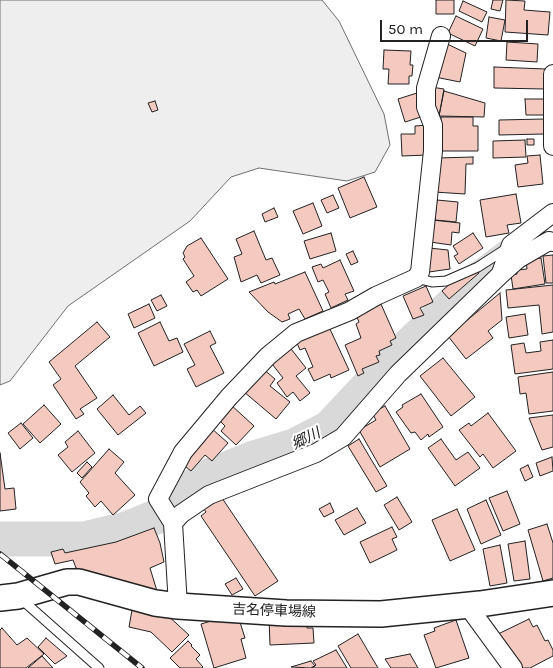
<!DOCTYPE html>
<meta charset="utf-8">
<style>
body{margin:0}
#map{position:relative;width:553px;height:668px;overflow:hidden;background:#fff;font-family:Karla,sans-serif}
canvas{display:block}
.scale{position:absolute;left:380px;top:20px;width:148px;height:22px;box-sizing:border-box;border:2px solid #222;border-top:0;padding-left:6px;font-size:15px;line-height:18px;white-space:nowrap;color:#222;-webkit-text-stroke:4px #fff;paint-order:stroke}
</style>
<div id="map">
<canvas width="553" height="668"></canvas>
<div class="scale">50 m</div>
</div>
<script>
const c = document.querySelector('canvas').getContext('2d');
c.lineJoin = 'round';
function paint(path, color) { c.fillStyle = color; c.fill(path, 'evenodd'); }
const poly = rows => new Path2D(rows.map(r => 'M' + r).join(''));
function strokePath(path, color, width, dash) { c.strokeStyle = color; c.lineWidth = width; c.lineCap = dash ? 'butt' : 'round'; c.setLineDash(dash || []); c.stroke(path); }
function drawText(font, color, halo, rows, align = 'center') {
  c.font = font + ' Karla,"Noto Sans JP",sans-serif'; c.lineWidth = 4; c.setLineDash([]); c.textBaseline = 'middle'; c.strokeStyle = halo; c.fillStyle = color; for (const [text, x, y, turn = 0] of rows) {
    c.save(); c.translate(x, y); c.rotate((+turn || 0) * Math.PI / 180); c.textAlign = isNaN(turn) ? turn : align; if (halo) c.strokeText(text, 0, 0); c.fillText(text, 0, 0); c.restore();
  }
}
const green = poly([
 [0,0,322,0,339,21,384,114,390,145,375,172,347,181,259,168,231,177,190,221,68,306,10,381,0,385,0,0]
]);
paint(green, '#eee');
strokePath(green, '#6f6f6f', 1);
strokePath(poly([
 [0,539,84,539,126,529,156,517,189,489,209,476,254,458,294,446,329,428,390,363,477,281,530,241]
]), '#d9d9d9', 35);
const building = poly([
 [436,0,454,0,454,14,436,14,436,0],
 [493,0,503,0,500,11,491,9,493,0],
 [506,0,525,1,524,10,550,12,548,35,505,32,506,0],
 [463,1,487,12,482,22,459,11,463,1],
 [456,16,483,29,475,46,448,33,456,16],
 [489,17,505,20,501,41,486,38,489,17],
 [443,42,466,53,460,82,435,77,443,42],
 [507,42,538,44,537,62,506,60,507,42],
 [384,50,411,51,410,65,413,65,412,76,409,76,409,84,388,84,389,69,383,69,384,50],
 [494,67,546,69,545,89,494,88,494,67],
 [431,87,444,89,439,116,429,96,431,87],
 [444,91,485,103,484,117,439,116,444,91],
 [417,93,424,116,405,122,398,99,417,93],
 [525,99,545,99,545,115,526,115,525,99],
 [155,101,158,110,152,112,148,103,155,101],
 [441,117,473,117,473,126,478,126,478,151,440,151,441,117],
 [544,119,544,134,499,135,499,120,544,119],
 [428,125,428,155,402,156,401,134,415,134,415,126,428,125],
 [527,139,534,139,534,145,527,145,527,139],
 [525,140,526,157,493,158,493,141,525,140],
 [540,155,543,184,518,187,515,165,528,163,527,156,540,155],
 [473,157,473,164,466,164,465,194,434,192,437,158,473,157],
 [364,177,377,207,350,218,338,188,364,177],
 [516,194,521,223,507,225,509,233,486,237,480,200,516,194],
 [333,195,339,208,327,213,321,200,333,195],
 [437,200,458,202,456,222,435,220,437,200],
 [313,203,322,226,303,234,293,211,313,203],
 [274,208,278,217,265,222,262,214,274,208],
 [433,220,460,223,459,233,452,232,451,245,430,242,433,220],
 [254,231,266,260,272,258,280,275,261,283,257,275,241,282,234,257,242,254,236,239,254,231],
 [331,233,336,251,310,259,304,241,331,233],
 [473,233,483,248,459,264,454,256,458,254,453,246,473,233],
 [201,238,228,279,201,296,197,290,193,292,186,282,194,276,183,259,185,257,183,253,187,246,201,238],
 [429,248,448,250,450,269,429,272,425,264,429,248],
 [353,251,358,262,351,265,346,254,353,251],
 [553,255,553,283,546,283,543,256,553,255],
 [541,258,545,284,513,289,511,275,517,274,517,270,527,269,526,260,541,258],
 [340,260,354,291,345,294,348,300,331,308,325,294,329,292,323,280,318,282,312,267,321,264,323,268,340,260],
 [478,271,479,273,449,299,442,291,452,282,478,271],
 [305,272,323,311,305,319,299,309,288,314,290,319,282,322,268,312,249,292,274,282,275,284,305,272],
 [553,285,553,332,542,334,539,305,508,308,506,290,553,285],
 [426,286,433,302,420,308,424,315,413,319,403,296,426,286],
 [500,293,502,320,488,331,493,338,466,359,448,336,500,293],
 [161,295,167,306,157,311,151,300,161,295],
 [149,304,155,318,134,328,128,314,149,304],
 [381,304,396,338,390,341,392,345,379,351,380,355,376,356,379,362,362,369,364,373,358,376,345,345,361,338,356,324,359,322,356,315,381,304],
 [525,314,528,335,509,338,506,317,525,314],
 [97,322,110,337,75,366,97,398,80,409,84,414,76,419,53,385,61,379,49,362,97,322],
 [160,322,169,341,177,338,183,352,154,366,138,333,160,322],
 [329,327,349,370,331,378,330,374,314,381,308,369,313,367,305,348,300,350,296,341,329,327],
 [210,331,216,343,210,346,224,373,196,387,187,369,195,365,184,344,210,331],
 [553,340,553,369,515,374,511,345,524,343,526,353,541,351,540,342,553,340],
 [288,345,306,368,296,376,310,393,300,401,293,392,287,397,277,383,283,378,269,360,288,345],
 [443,358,475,397,451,416,420,376,443,358],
 [262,368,275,379,270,386,290,402,276,419,243,391,262,368],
 [553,372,553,411,529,414,526,393,520,394,518,377,553,372],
 [421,394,443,427,429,437,428,434,421,440,415,432,411,433,396,412,403,407,402,405,421,394],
 [113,395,129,415,140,406,146,413,118,435,97,409,113,395],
 [230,404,254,426,236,445,221,431,225,426,217,418,230,404],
 [44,405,61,424,40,443,23,424,44,405],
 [385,406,410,449,380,467,359,430,376,420,372,413,385,406],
 [488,413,516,451,493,468,483,454,480,457,459,430,469,423,471,426,488,413],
 [553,415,553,447,542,450,529,418,553,415],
 [21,423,33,438,20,449,8,433,21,423],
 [211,428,228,443,212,461,205,455,191,471,180,462,211,428],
 [78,431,95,453,72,472,58,455,68,447,65,442,78,431],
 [359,439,387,486,376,492,348,446,359,439],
 [441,439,456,460,468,452,480,468,455,486,428,448,441,439],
 [109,449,124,462,115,473,135,495,113,515,101,501,95,507,86,496,89,493,80,482,109,449],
 [0,453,5,489,14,488,16,509,0,511,0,453],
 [552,457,553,471,540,476,536,463,552,457],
 [87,462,92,467,82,478,77,473,87,462],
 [528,465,533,477,525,481,520,469,528,465],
 [507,491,520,524,503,531,489,498,507,491],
 [397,497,412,522,399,530,384,505,397,497],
 [222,498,278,581,255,596,201,516,206,512,204,509,222,498],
 [486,500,501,535,481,544,467,509,486,500],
 [330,503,334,512,324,517,319,509,330,503],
 [357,508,366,523,344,535,335,520,357,508],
 [457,509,475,550,450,561,432,520,457,509],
 [547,524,553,543,553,578,543,581,528,530,547,524],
 [392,527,397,537,392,539,397,550,370,563,360,542,392,527],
 [154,528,160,543,164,562,150,568,157,591,76,568,73,560,55,564,51,552,63,549,65,553,116,542,154,528],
 [525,541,530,579,514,581,508,544,525,541],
 [500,545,507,583,490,586,483,549,500,545],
 [236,578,243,589,232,595,225,584,236,578],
 [132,610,165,613,189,635,172,652,151,632,129,627,132,610],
 [228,616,230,622,239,619,245,638,241,639,246,658,214,668,201,624,228,616],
 [269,618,307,619,307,628,313,628,314,643,270,645,269,618],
 [529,619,533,627,537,625,545,641,548,640,553,650,553,656,530,668,519,668,496,635,529,619],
 [456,620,469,658,436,668,424,635,435,631,434,628,456,620],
 [2,628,17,645,27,638,44,654,26,668,0,668,0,630,2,628],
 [358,634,378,668,351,668,338,646,358,634],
 [46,638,67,656,55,664,38,647,46,638],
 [188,641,192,645,191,646,200,655,196,659,203,667,202,668,180,668,170,658,188,641],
 [336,650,347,668,311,668,316,665,313,661,336,650],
 [410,654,418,668,391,668,385,659,410,654],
 [42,656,53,668,28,668,42,656],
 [311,661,315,666,311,668,291,667,311,661]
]);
paint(building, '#f3c9c0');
strokePath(building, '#222', 1);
const lane = poly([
 [416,278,432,282,446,281,478,267,509,247],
 [20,598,99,668]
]);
const street = poly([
 [553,74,553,146],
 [501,273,511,245,553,213],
 [173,523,181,514,209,495,316,453,343,437,398,374,500,275,518,259,549,241,553,242],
 [467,605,513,668],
 [178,606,173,523,158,499,183,452,229,397,268,356,296,333,350,311,376,296,416,278,420,272,433,151,433,125,426,107,426,88,441,36]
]);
const secondary = poly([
 [0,598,18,596,67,582,79,582,155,603,178,606,286,613,381,614,480,604,553,593]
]);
strokePath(lane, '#222', 11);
strokePath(street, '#222', 20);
strokePath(secondary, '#222', 28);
strokePath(lane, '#fff', 9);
strokePath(street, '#fff', 18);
strokePath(secondary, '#fff', 25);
const rail = poly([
 [0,554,142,668]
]);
strokePath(rail, '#222', 5.5);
strokePath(rail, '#fff', 4, [11]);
drawText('14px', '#222', '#fff', [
 ["吉名停車場線",274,611,2]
]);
drawText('italic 15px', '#222', '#fff', [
 ["郷川",306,439,-26]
]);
</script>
